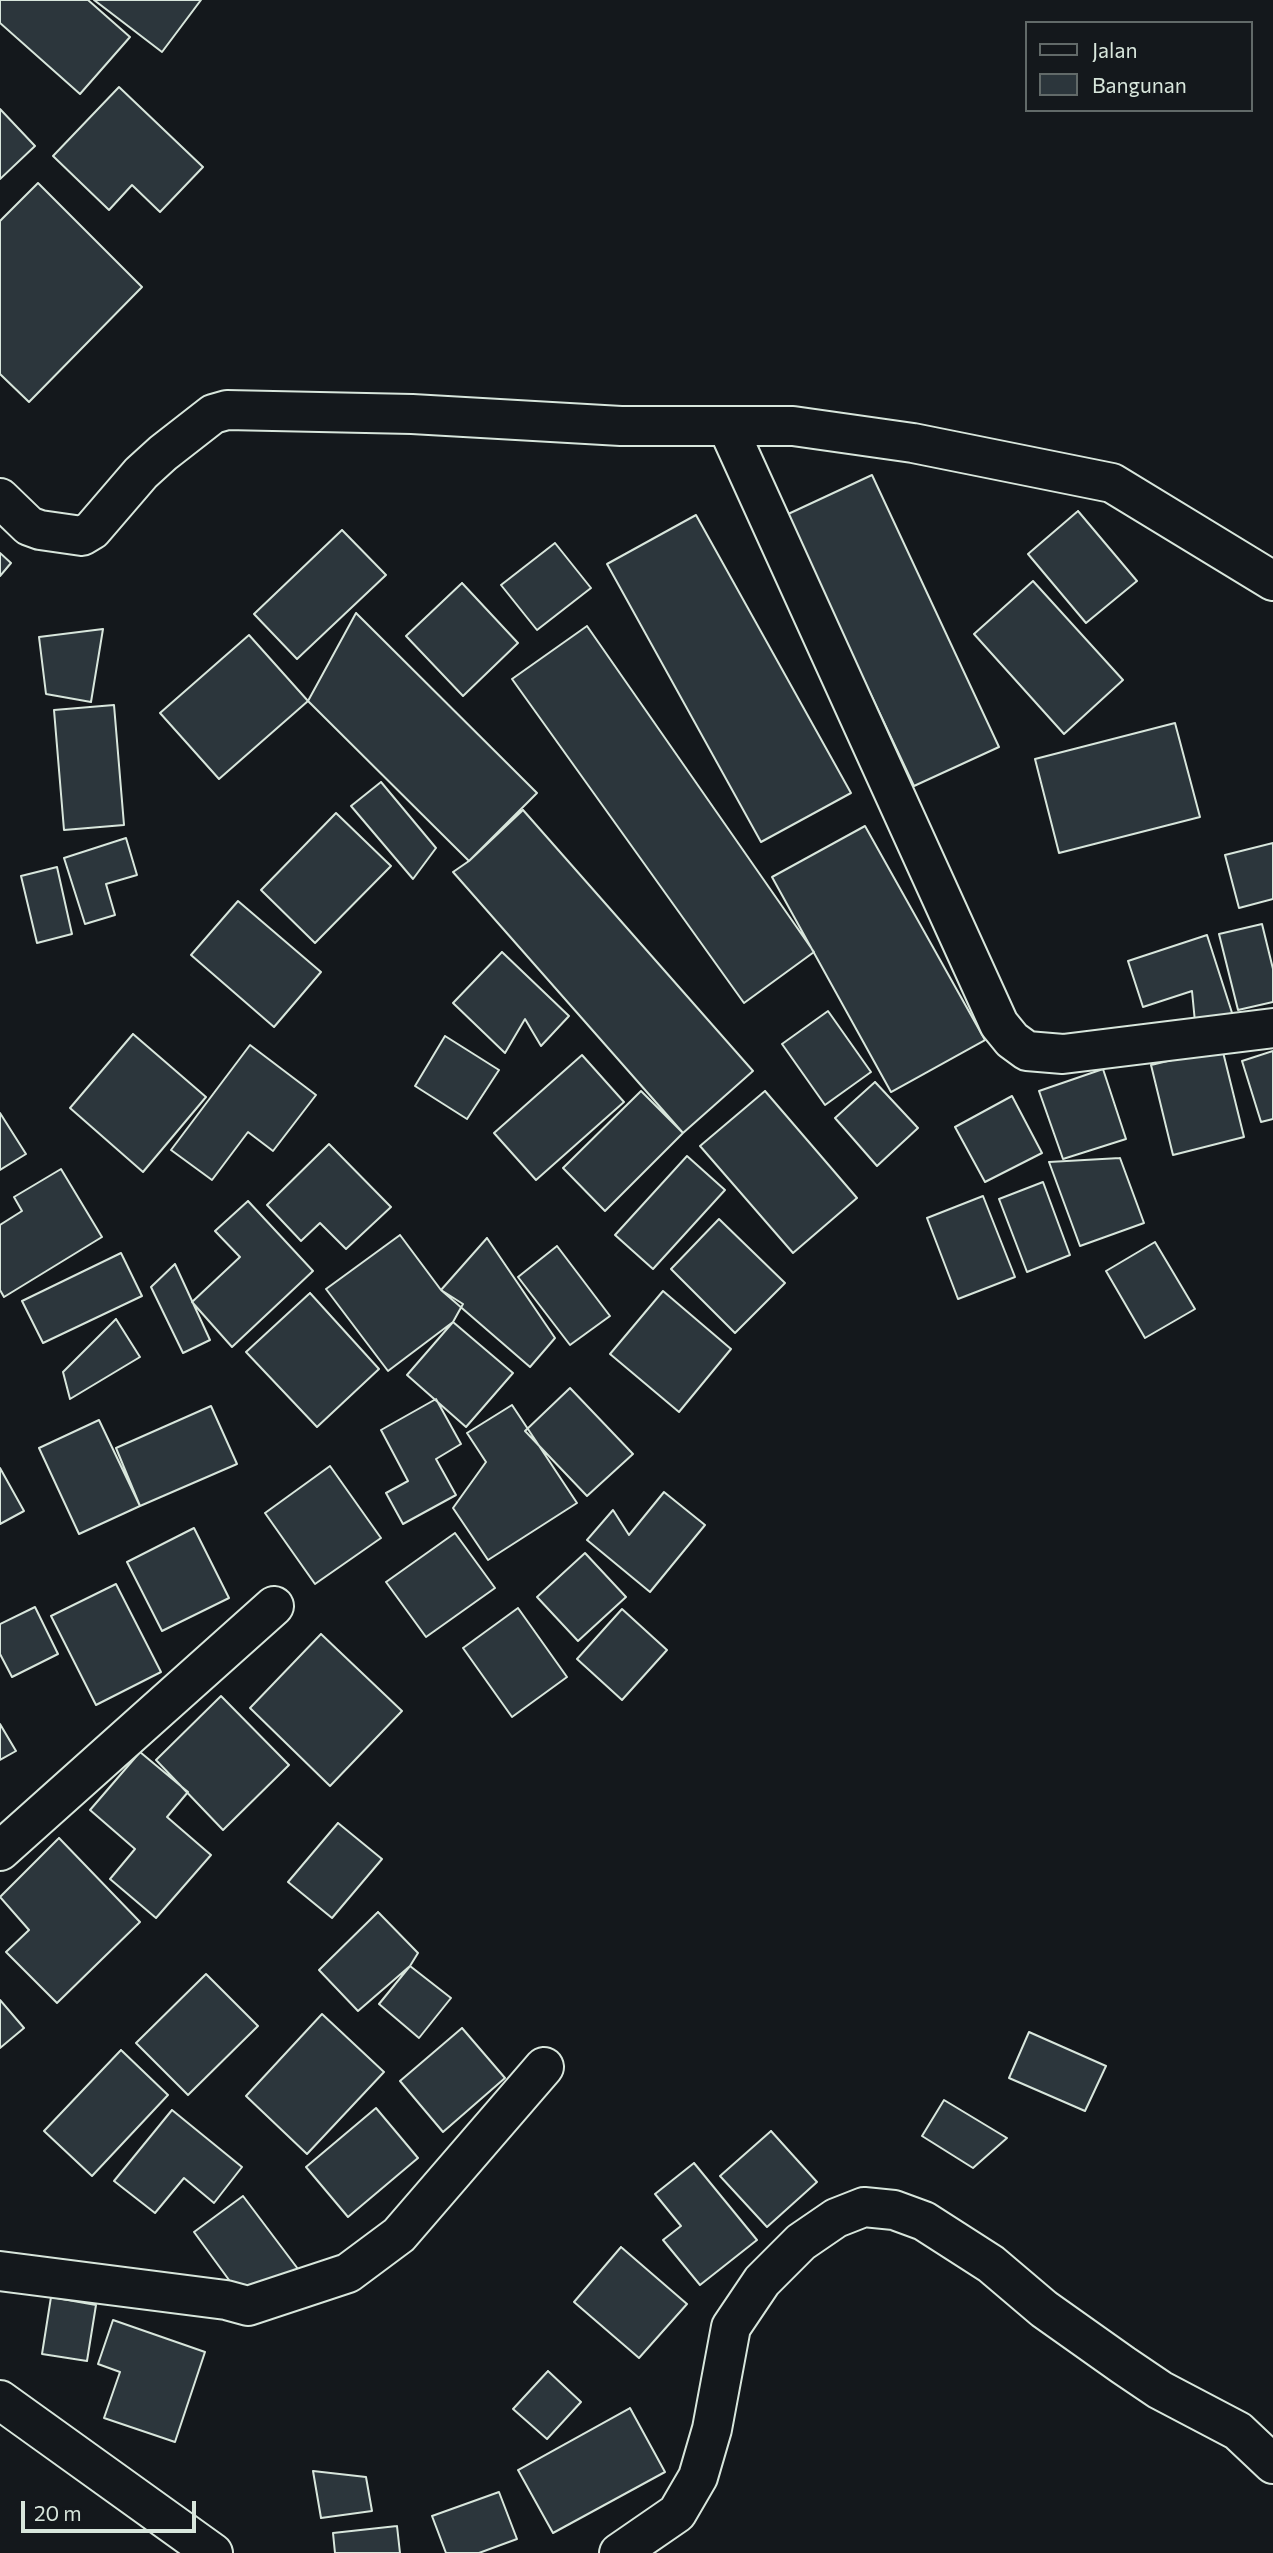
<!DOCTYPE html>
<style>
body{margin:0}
#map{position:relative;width:1273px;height:2553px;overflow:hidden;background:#14181c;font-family:Commissioner,sans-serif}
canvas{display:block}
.legend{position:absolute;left:1025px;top:21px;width:228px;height:91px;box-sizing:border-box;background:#14181c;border:2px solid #626a69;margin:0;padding:9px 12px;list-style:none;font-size:21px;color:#d8e6dc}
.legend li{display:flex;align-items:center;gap:14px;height:35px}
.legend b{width:35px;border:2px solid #626a69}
.scale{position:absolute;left:21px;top:2501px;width:175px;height:32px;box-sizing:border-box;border:4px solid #d8e6dc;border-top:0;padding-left:9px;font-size:21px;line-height:24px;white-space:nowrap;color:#d8e6dc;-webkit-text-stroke:5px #14181c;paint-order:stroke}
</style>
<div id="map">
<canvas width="1273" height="2553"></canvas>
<ul class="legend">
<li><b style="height:9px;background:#14181c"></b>Jalan</li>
<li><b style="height:19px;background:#2c363c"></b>Bangunan</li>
</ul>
<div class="scale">20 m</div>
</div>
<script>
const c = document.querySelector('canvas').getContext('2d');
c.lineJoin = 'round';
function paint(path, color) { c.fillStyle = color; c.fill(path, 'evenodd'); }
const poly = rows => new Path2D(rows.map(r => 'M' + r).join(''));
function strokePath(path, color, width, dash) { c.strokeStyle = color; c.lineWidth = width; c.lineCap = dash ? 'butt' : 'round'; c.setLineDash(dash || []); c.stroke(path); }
const building = poly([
 [0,0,88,0,130,37,80,94,0,23,0,0],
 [94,0,201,0,162,52,94,0],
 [119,87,203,167,160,212,132,185,109,210,53,156,119,87],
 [0,109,35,146,0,179,0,109],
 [38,183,142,287,29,402,0,374,0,221,38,183],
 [872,475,999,747,914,786,786,515,872,475],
 [1078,511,1137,581,1086,623,1028,554,1078,511],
 [696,515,851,793,761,842,607,564,696,515],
 [342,530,386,575,297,659,254,614,342,530],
 [555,543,591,588,537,630,501,585,555,543],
 [0,553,11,563,0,576,0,553],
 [1033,581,1123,680,1064,734,974,634,1033,581],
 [462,583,518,643,463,696,406,636,462,583],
 [356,613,537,793,469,861,308,701,356,613],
 [587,626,814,952,744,1003,512,679,587,626],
 [103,629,91,702,46,694,39,637,103,629],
 [249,635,308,701,219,779,160,713,249,635],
 [114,705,124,825,64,830,54,710,114,705],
 [1175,723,1200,817,1059,853,1035,759,1175,723],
 [381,782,436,848,413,879,351,806,381,782],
 [523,810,753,1071,683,1133,453,872,469,861,523,810],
 [336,813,391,866,315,943,261,890,336,813],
 [865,826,985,1040,891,1092,772,877,865,826],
 [126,838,137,875,106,884,115,915,85,924,64,858,126,838],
 [1273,843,1273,899,1239,908,1225,855,1273,843],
 [57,867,72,934,37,943,21,876,57,867],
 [238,901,321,972,274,1027,191,955,238,901],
 [1262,924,1273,969,1273,1002,1238,1010,1219,934,1262,924],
 [1207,935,1234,1019,1195,1022,1192,991,1143,1007,1128,961,1207,935],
 [502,952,569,1016,541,1046,525,1019,505,1053,453,1003,502,952],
 [828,1011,871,1072,825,1105,782,1044,828,1011],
 [133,1034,206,1097,143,1172,70,1108,133,1034],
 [445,1036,499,1070,467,1119,415,1086,445,1036],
 [250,1045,316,1095,273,1151,248,1132,212,1180,171,1150,250,1045],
 [1222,1048,1244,1137,1173,1155,1151,1065,1222,1048],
 [1273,1051,1273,1119,1261,1122,1242,1061,1273,1051],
 [582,1055,624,1102,536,1180,494,1133,582,1055],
 [1103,1069,1126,1139,1063,1159,1039,1091,1103,1069],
 [875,1082,918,1128,877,1166,835,1118,875,1082],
 [641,1091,683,1133,605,1211,563,1168,641,1091],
 [765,1091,857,1198,793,1253,700,1146,765,1091],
 [1012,1096,1042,1153,985,1182,955,1127,1012,1096],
 [0,1113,26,1154,0,1170,0,1113],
 [329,1144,391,1207,346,1249,320,1223,301,1241,267,1205,329,1144],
 [687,1156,725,1190,653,1269,615,1235,687,1156],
 [1120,1158,1144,1223,1080,1246,1049,1162,1120,1158],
 [61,1169,102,1237,4,1297,0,1290,0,1225,22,1211,14,1197,61,1169],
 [1043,1182,1070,1255,1027,1272,999,1199,1043,1182],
 [983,1196,1015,1277,958,1299,927,1218,983,1196],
 [248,1201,313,1271,232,1347,192,1302,240,1257,215,1231,248,1201],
 [719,1219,785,1283,735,1333,671,1269,719,1219],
 [400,1235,441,1290,463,1304,453,1322,388,1371,326,1289,400,1235],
 [487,1238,555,1338,530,1367,441,1290,487,1238],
 [1155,1242,1195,1309,1145,1338,1106,1271,1155,1242],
 [557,1246,610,1316,570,1345,518,1277,557,1246],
 [121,1253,142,1296,43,1343,22,1301,121,1253],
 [175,1264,210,1340,183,1353,151,1287,175,1264],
 [663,1291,731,1349,679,1412,610,1354,663,1291],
 [310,1293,379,1369,317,1427,246,1352,310,1293],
 [116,1319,140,1357,70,1399,63,1372,116,1319],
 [453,1322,513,1373,466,1427,407,1375,453,1322],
 [570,1388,633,1454,587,1496,525,1431,570,1388],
 [436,1399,461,1444,436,1459,456,1495,403,1524,386,1493,408,1481,381,1430,436,1399],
 [512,1405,577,1503,488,1560,453,1508,486,1462,467,1433,512,1405],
 [211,1406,237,1464,140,1506,116,1448,211,1406],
 [99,1420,140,1506,79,1534,39,1448,99,1420],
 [330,1466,381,1538,315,1584,265,1513,330,1466],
 [0,1468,24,1511,0,1524,0,1468],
 [664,1492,705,1525,650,1592,587,1540,613,1510,629,1535,664,1492],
 [194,1528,229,1598,162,1631,127,1562,194,1528],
 [455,1533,495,1588,426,1637,386,1582,455,1533],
 [585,1553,626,1597,578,1641,537,1597,585,1553],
 [116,1584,161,1672,96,1705,51,1616,116,1584],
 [35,1607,58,1654,12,1677,0,1654,0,1624,35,1607],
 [518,1608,567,1677,512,1717,463,1648,518,1608],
 [622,1609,667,1650,622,1700,577,1659,622,1609],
 [321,1634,402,1711,330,1786,250,1708,321,1634],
 [221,1696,289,1765,223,1830,156,1760,221,1696],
 [0,1724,16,1751,0,1760,0,1724],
 [140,1752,188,1792,167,1817,211,1855,156,1918,110,1879,135,1849,90,1810,140,1752],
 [338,1823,382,1859,332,1918,288,1882,338,1823],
 [59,1838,140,1922,57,2003,6,1952,29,1930,0,1897,59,1838],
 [378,1912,418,1953,410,1966,358,2011,319,1970,378,1912],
 [410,1966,451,1998,419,2038,379,2004,410,1966],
 [206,1974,258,2026,188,2095,136,2043,206,1974],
 [0,2000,24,2028,0,2048,0,2000],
 [322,2014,384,2072,307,2154,246,2096,322,2014],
 [462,2028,505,2078,443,2132,400,2081,462,2028],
 [1029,2032,1106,2066,1085,2111,1009,2078,1029,2032],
 [121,2050,168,2095,92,2176,44,2131,121,2050],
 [944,2100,1007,2138,973,2168,922,2136,944,2100],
 [376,2108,418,2158,348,2217,306,2167,376,2108],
 [172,2110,242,2167,214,2203,184,2178,155,2213,114,2181,172,2110],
 [771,2131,817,2182,767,2227,720,2176,771,2131],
 [694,2163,757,2240,700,2285,663,2240,681,2226,655,2194,694,2163],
 [243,2196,298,2269,248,2306,194,2232,243,2196],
 [621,2247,687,2304,639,2358,574,2302,621,2247],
 [51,2297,96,2305,87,2361,42,2354,51,2297],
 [113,2320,205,2352,175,2442,104,2418,120,2372,98,2364,113,2320],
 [548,2371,581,2402,547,2439,513,2409,548,2371],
 [630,2408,665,2472,553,2533,518,2470,630,2408],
 [313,2471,366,2477,372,2511,321,2518,313,2471],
 [499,2492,517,2539,479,2553,446,2553,432,2516,499,2492],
 [397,2526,400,2553,335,2553,333,2533,397,2526]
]);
paint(building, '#2c363c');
strokePath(building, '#d8e6dc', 2);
const minor = poly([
 [727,426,999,1024,1012,1040,1027,1051,1063,1054,1273,1028],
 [0,498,29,526,40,530,82,536,92,530,141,473,163,453,213,414,227,410,412,414,621,426,793,426,913,443,1112,483,1273,581],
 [0,1851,274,1606],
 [0,2271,226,2300,248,2306,348,2273,399,2235,544,2067],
 [0,2400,213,2553],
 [619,2553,677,2513,698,2477,712,2429,731,2327,762,2281,801,2242,836,2218,864,2207,894,2210,924,2221,991,2264,1044,2309,1123,2365,1160,2390,1238,2431,1273,2464]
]);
strokePath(minor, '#d8e6dc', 42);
strokePath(minor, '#14181c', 38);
</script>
